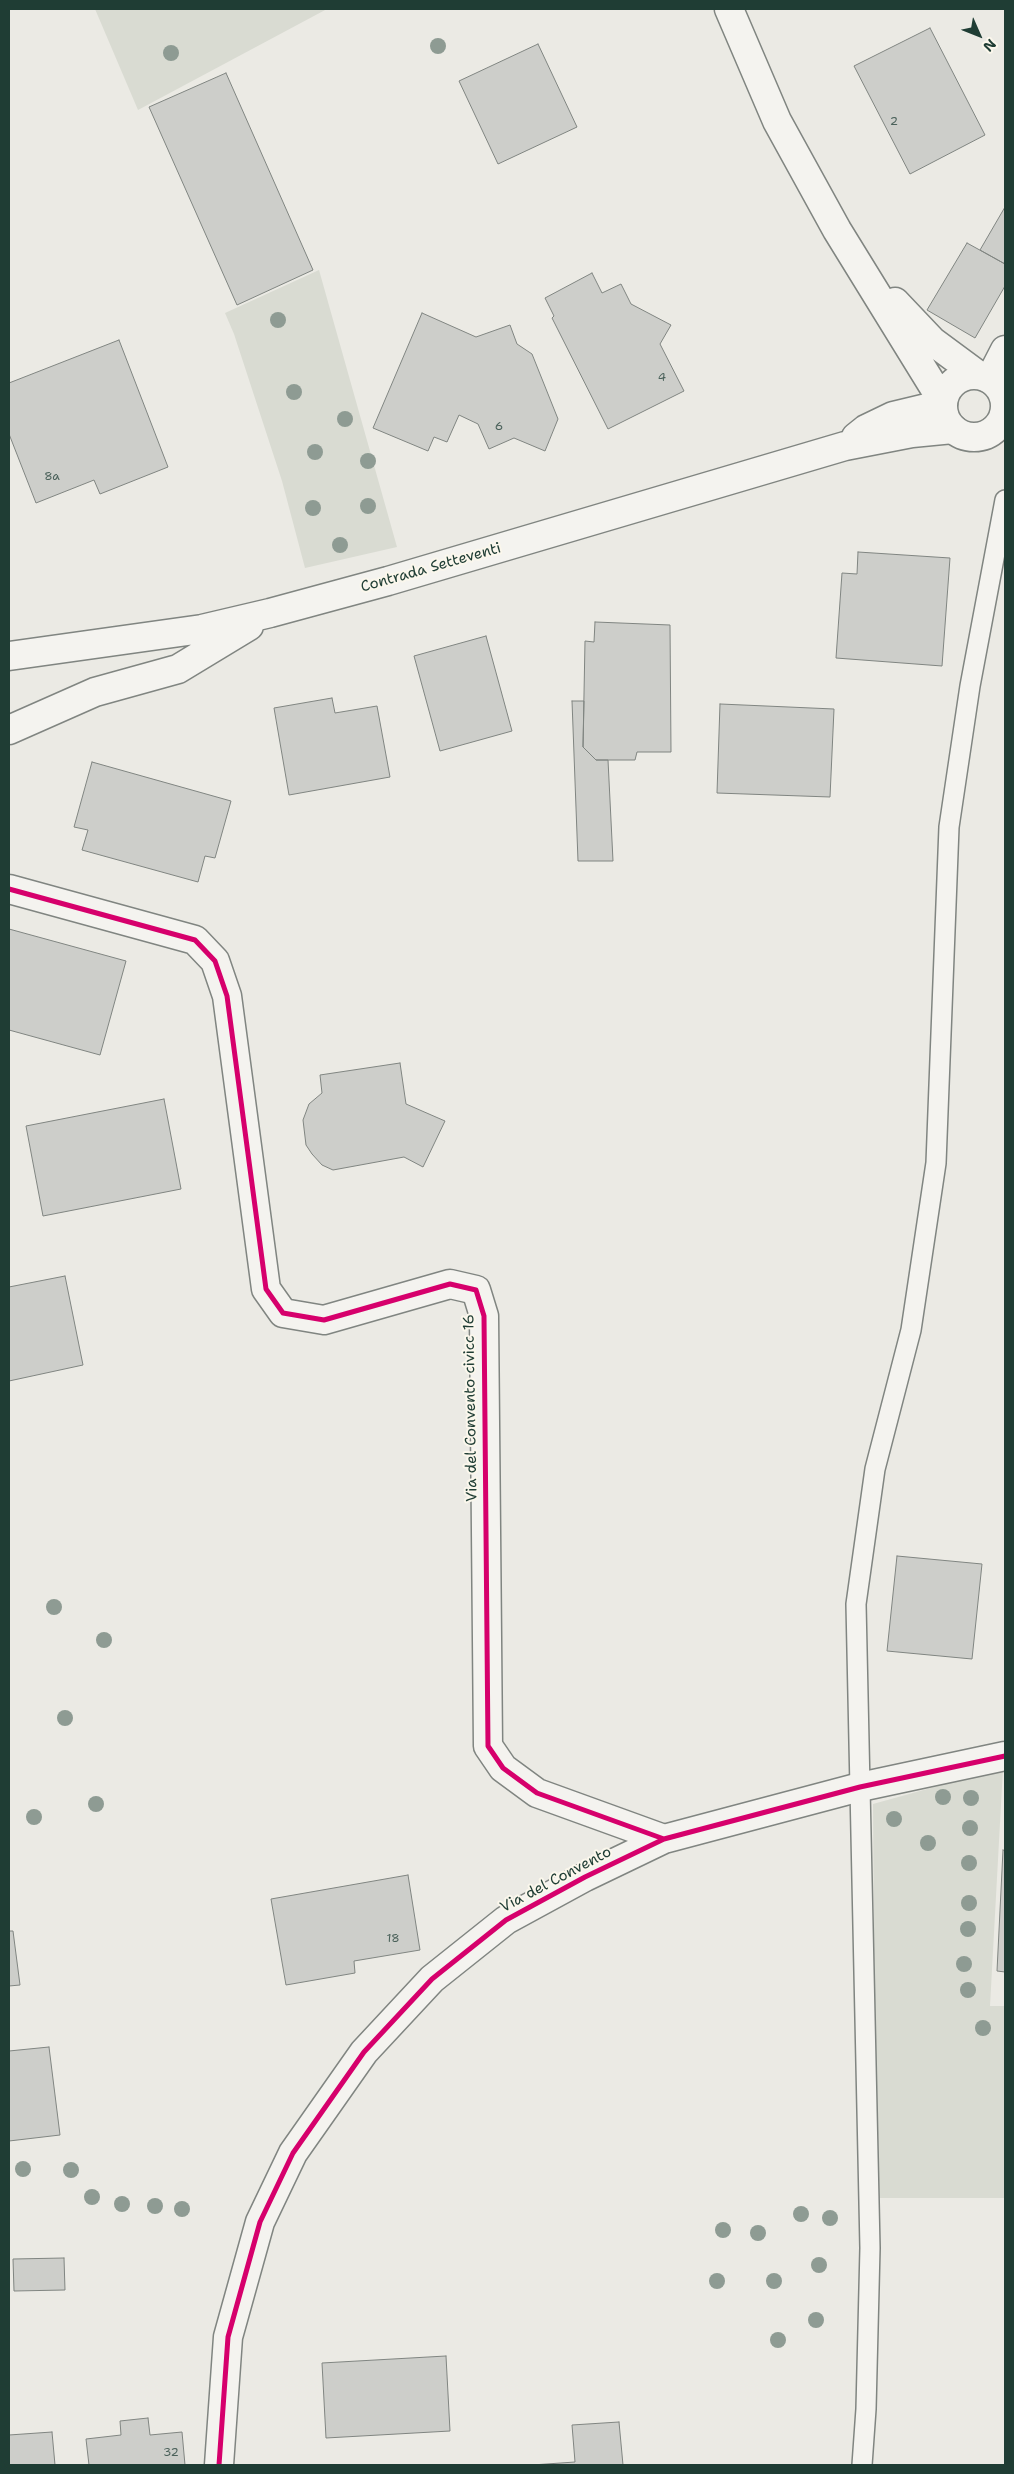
<!DOCTYPE html>
<style>
body{margin:0}
#map{position:relative;width:1014px;height:2474px;overflow:hidden;background:#ebeae4;font-family:"Shantell Sans",sans-serif}
canvas{display:block}
.frame{position:absolute;inset:0;border:10px solid #1f3d34;pointer-events:none}
.north{position:absolute;left:954px;top:10px;width:50px;height:50px;-webkit-text-stroke:4px #fbf7ec;paint-order:stroke;rotate:134deg;font-size:14px;font-weight:700;line-height:20px;text-align:center;color:#1f3d34}
.north::after{content:'';display:block;margin:auto;width:18px;height:22px;background:#1f3d34;clip-path:polygon(50% 0,100% 100%,50% 72%,0 100%)}
</style>
<div id="map">
<canvas width="1014" height="2474"></canvas>
<div class="frame"></div>
<div class="north">N</div>
</div>
<script>
const c = document.querySelector('canvas').getContext('2d');
c.lineJoin = 'round';
function paint(path, color) { c.fillStyle = color; c.fill(path, 'evenodd'); }
const poly = rows => new Path2D(rows.map(r => 'M' + r).join(''));
function strokePath(path, color, width, dash) { c.strokeStyle = color; c.lineWidth = width; c.lineCap = dash ? 'butt' : 'round'; c.setLineDash(dash || []); c.stroke(path); }
function drawText(font, color, halo, rows, align = 'center') {
  c.font = font + ' "Shantell Sans",sans-serif'; c.lineWidth = 4; c.setLineDash([]); c.textBaseline = 'middle'; c.strokeStyle = halo; c.fillStyle = color; for (const [text, x, y, turn = 0] of rows) {
    c.save(); c.translate(x, y); c.rotate((+turn || 0) * Math.PI / 180); c.textAlign = isNaN(turn) ? turn : align; if (halo) c.strokeText(text, 0, 0); c.fillText(text, 0, 0); c.restore();
  }
}
paint(poly([
 [95,9,327,9,138,110],
 [319,270,397,547,305,568,282,481,234,334,225,313],
 [1003,1768,990,2006,1005,2006,1005,2198,876,2198,873,1804]
]), '#d9dbd2');
const building = poly([
 [930,28,985,135,910,174,854,66,930,28],
 [538,44,577,127,498,164,459,81,538,44],
 [226,73,313,270,237,305,149,107,226,73],
 [1005,207,1005,264,980,250,1005,207],
 [967,243,1005,264,1005,286,975,338,927,310,967,243],
 [592,273,602,293,621,284,631,304,671,325,660,344,684,391,608,429,552,318,554,316,545,298,592,273],
 [422,313,476,337,510,325,517,344,532,354,558,419,545,451,514,438,489,449,478,424,459,415,447,442,434,437,428,451,373,428,422,313],
 [119,340,168,467,100,494,94,480,36,503,9,434,9,383,119,340],
 [858,552,950,558,942,666,836,658,842,573,857,574,858,552],
 [595,622,670,625,671,752,637,752,635,760,596,760,583,747,585,641,594,642,595,622],
 [486,636,512,731,440,751,414,656,486,636],
 [332,698,335,713,377,706,390,777,289,795,274,708,332,698],
 [572,701,584,701,583,747,596,760,608,760,613,861,578,861,572,701],
 [720,704,834,709,830,797,717,793,720,704],
 [92,762,231,801,215,858,205,856,198,882,82,850,88,830,74,827,92,762],
 [9,929,126,961,100,1055,9,1030,9,929],
 [400,1063,406,1104,445,1121,423,1167,404,1157,333,1170,322,1165,312,1154,306,1145,303,1120,309,1104,322,1093,320,1075,400,1063],
 [164,1099,181,1189,43,1216,26,1126,164,1099],
 [65,1276,83,1365,9,1381,9,1287,65,1276],
 [897,1556,982,1564,972,1659,887,1651,897,1556],
 [1003,1850,1005,1851,1005,1972,997,1971,1003,1850],
 [408,1875,420,1950,354,1961,355,1973,286,1985,271,1899,408,1875],
 [9,1931,13,1931,20,1985,9,1986,9,1931],
 [49,2047,60,2135,9,2141,9,2051,49,2047],
 [64,2258,65,2290,14,2291,13,2259,64,2258],
 [446,2356,450,2431,326,2438,322,2363,446,2356],
 [148,2418,150,2435,182,2432,185,2465,89,2465,86,2439,121,2435,120,2421,148,2418],
 [619,2422,623,2465,532,2465,575,2462,572,2425,619,2422],
 [52,2432,55,2465,9,2465,9,2435,52,2432]
]);
paint(building, '#cdceca');
strokePath(building, '#808581', 1);
const lane = poly([
 [862,2465,866,2409,870,2248,856,1604,875,1469,911,1330,936,1163,949,827,970,686,1005,500]
]);
const street = poly([
 [990,379,1005,350],
 [856,437,866,429,893,416,943,404],
 [9,656,202,629,270,613,388,581,845,446,912,433,953,429],
 [9,730,95,692,178,669,249,626],
 [9,889,195,940,215,961,227,996,266,1289,283,1313,324,1320,450,1284,476,1290,484,1316,488,1746,503,1768,537,1793,664,1839],
 [219,2465,228,2337,260,2222,293,2153,364,2052,432,1979,506,1920,585,1877,664,1839,860,1787,1005,1756]
]);
const secondary = poly([
 [729,9,777,121,837,230,943,402],
 [895,302,932,341,978,375],
 '943 406a31 31 0 1 1 62 0a31 31 0 1 1-62 0Z'
]);
strokePath(lane, '#808581', 22);
strokePath(street, '#808581', 31);
strokePath(secondary, '#808581', 31);
strokePath(lane, '#f4f3ef', 19);
strokePath(street, '#f4f3ef', 28);
strokePath(secondary, '#f4f3ef', 28);
strokePath(poly([
 [9,889,195,940,215,961,227,996,266,1289,283,1313,324,1320,450,1284,476,1290,484,1316,488,1746,503,1768,537,1793,664,1839],
 [219,2465,228,2337,260,2222,293,2153,364,2052,432,1979,506,1920,585,1877,664,1839,860,1787,1005,1756]
]), '#d6006c', 5);
c.fillStyle = '#8e9b93';
for (const [x, y] of [
 [438,46],
 [171,53],
 [278,320],
 [294,392],
 [345,419],
 [315,452],
 [368,461],
 [368,506],
 [313,508],
 [340,545],
 [54,1607],
 [104,1640],
 [65,1718],
 [943,1797],
 [971,1798],
 [96,1804],
 [34,1817],
 [894,1819],
 [970,1828],
 [928,1843],
 [969,1863],
 [969,1903],
 [968,1929],
 [964,1964],
 [968,1990],
 [983,2028],
 [23,2169],
 [71,2170],
 [92,2197],
 [122,2204],
 [155,2206],
 [182,2209],
 [801,2214],
 [830,2218],
 [723,2230],
 [758,2233],
 [819,2265],
 [717,2281],
 [774,2281],
 [816,2320],
 [778,2340]
]) { c.beginPath(); c.arc(x, y, 8, 0, 2 * Math.PI); c.fill(); }
drawText('12px', '#4a615a', null, [
 ["2",894,122],
 ["4",662,378],
 ["6",499,427],
 ["8a",52,477],
 ["18",393,1939],
 ["32",171,2453]
]);
drawText('15px', '#1f3d34', '#fbf7ec', [
 ["Contrada Setteventi",431,568,-16],
 ["Via del Convento civicc 16",471,1408,-91],
 ["Via del Convento",556,1880,-28]
]);
</script>
